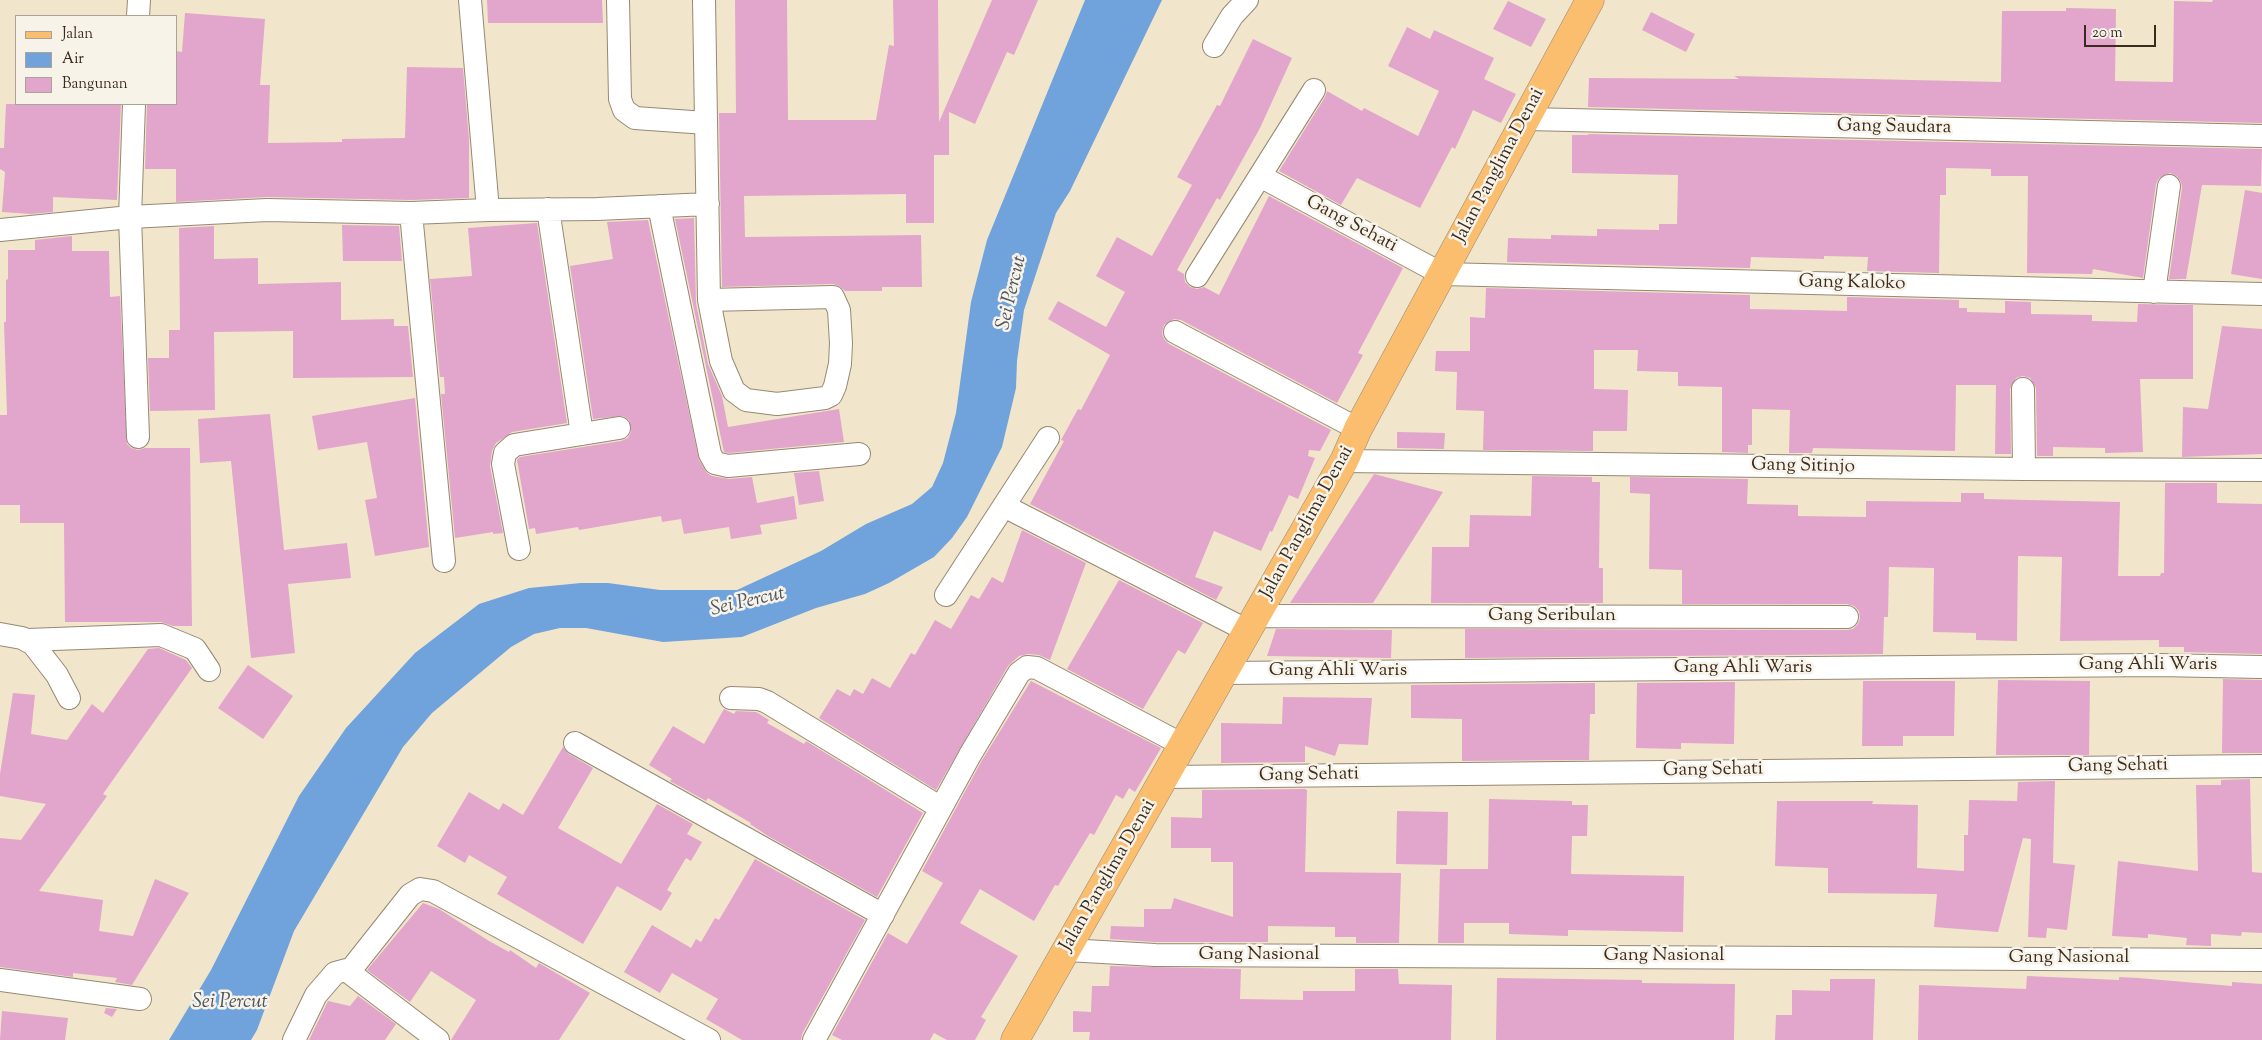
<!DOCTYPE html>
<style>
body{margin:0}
#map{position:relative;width:2262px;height:1040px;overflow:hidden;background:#f1e6cb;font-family:"Sorts Mill Goudy",serif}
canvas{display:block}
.legend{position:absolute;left:15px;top:15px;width:162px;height:90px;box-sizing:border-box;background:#f7f3e8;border:1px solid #aca397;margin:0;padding:6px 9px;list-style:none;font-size:15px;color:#3b2a1e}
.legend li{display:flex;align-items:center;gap:10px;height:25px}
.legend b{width:25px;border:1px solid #aca397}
.scale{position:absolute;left:2084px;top:25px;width:72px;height:22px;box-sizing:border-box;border:2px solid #3b2a1e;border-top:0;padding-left:6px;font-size:15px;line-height:18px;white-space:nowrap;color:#3b2a1e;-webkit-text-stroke:4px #f7f3e8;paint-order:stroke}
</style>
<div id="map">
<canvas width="2262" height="1040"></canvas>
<ul class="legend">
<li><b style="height:6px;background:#fbbd6e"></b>Jalan</li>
<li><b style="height:14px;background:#70a2db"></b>Air</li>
<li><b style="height:14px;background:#e2a5cb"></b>Bangunan</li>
</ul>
<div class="scale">20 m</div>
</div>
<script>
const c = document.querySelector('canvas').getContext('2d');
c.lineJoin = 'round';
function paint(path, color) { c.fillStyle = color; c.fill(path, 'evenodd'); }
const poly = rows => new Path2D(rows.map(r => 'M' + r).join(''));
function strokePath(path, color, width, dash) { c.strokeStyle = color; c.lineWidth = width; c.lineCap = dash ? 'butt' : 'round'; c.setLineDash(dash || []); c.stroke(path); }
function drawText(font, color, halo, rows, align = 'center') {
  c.font = font + ' "Sorts Mill Goudy",serif'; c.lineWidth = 5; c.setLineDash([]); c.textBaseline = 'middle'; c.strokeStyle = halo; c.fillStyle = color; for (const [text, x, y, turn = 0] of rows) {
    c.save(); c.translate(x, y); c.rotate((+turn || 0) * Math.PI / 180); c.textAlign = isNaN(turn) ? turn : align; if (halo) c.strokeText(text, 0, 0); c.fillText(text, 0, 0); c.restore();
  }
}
paint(poly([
 [1085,0,1162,0,1070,191,1056,213,1024,310,1017,361,1016,388,1002,447,967,517,952,538,934,557,889,583,865,594,816,608,742,637,663,642,586,628,560,628,534,634,511,647,432,713,403,747,294,931,257,1030,251,1040,169,1040,211,970,299,796,346,728,415,653,479,604,529,588,581,583,608,583,660,590,737,590,821,551,866,524,912,504,932,487,943,463,956,413,971,302,987,240]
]), '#70a2db');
paint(poly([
 [487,0,602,0,603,23,488,23],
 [735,0,787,0,788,120,876,120,889,45,894,46,893,0,938,0,939,122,992,0,1038,0,1014,55,1007,52,975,124,949,112,949,155,934,155,934,223,906,223,906,194,744,196,745,237,921,235,922,287,882,287,882,291,845,291,839,286,833,284,722,287,719,113,736,113],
 [2213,0,2262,0,2262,123,1588,107,1589,78,1739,79,1734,76,2001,82,2002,11,2066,11,2066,8,2116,9,2115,81,2173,82,2174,1,2212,2],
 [1508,1,1546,19,1531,47,1493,29],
 [1651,12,1695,34,1686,52,1642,30],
 [185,13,265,19,260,85,270,85,268,143,342,142,342,139,405,138,407,67,463,68,469,139,469,198,411,200,267,197,176,202,176,169,145,169,147,104,176,104,176,51,182,52],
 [1407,27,1430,39,1434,30,1494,58,1484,79,1516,94,1501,123,1473,110,1455,149,1452,147,1420,208,1357,178,1341,205,1279,171,1325,97,1327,91,1362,111,1364,108,1418,136,1439,91,1388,66],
 [1253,39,1292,58,1260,128,1220,200,1217,198,1177,270,1184,274,1185,282,1190,287,1197,289,1204,287,1219,295,1269,196,1403,268,1358,353,1363,355,1337,403,1181,320,1174,319,1164,325,1162,333,1164,339,1169,344,1331,430,1320,451,1309,450,1308,456,1315,458,1298,499,1289,495,1272,532,1270,531,1261,551,1214,531,1195,577,1223,587,1216,600,1030,504,1064,441,1061,440,1078,409,1081,410,1110,355,1048,319,1058,301,1106,327,1125,292,1096,276,1117,237,1152,256,1192,185,1177,177,1217,105,1220,106],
 [6,104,121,104,117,200,53,197,53,212,31,214,2,212,5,172,0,169,0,148,4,148],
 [1588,134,2262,149,2261,186,2202,185,2186,279,2169,279,2182,188,2181,182,2177,176,2170,173,2159,178,2156,184,2143,278,2093,269,2092,274,2027,273,2028,176,1991,176,1991,169,1946,168,1946,195,1940,195,1939,273,1867,271,1868,257,1824,256,1824,259,1751,257,1750,268,1507,262,1508,238,1551,239,1551,235,1597,236,1597,229,1659,230,1659,224,1677,224,1678,175,1572,173,1572,135,1588,135],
 [2245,190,2262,193,2262,279,2231,274],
 [694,218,696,303,708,364,722,396,728,427,839,409,844,442,729,453,724,452,675,219],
 [648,220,699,460,707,473,712,476,729,479,752,477,757,503,794,496,797,519,760,525,762,534,731,539,729,527,684,534,681,519,662,522,661,516,579,530,578,527,536,534,535,528,529,529,517,460,520,457,621,441,628,438,631,432,629,420,623,416,593,419,570,266,613,259,607,222],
 [537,223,567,423,512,432,496,443,492,451,490,466,503,533,493,534,493,532,455,538,441,394,445,394,444,377,440,377,430,279,472,276,468,228],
 [342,225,399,226,402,261,343,261],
 [214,226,214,259,258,258,258,284,341,282,341,320,394,319,394,326,408,326,413,377,293,378,293,331,214,332,215,410,150,411,148,358,169,358,169,330,180,330,179,228],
 [72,236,72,251,109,251,110,297,120,296,127,444,131,448,138,450,145,448,190,448,192,626,173,626,161,622,65,622,64,523,20,523,20,505,0,505,0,415,7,415,4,322,6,322,6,280,8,279,8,250,35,250,35,240],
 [1486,288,1750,295,1750,309,1806,310,1847,311,1847,297,1959,300,1959,308,1967,308,1967,312,2005,313,2005,301,2031,302,2031,314,2092,315,2092,321,2137,322,2138,304,2193,305,2193,379,2140,379,2143,452,2105,453,2105,448,2053,447,2053,456,2037,456,2036,388,2030,378,2023,376,2016,378,2010,389,2011,454,1995,454,1996,385,1956,385,1955,451,1813,448,1812,453,1789,453,1790,410,1752,409,1752,445,1748,445,1748,453,1722,452,1722,387,1678,386,1678,372,1637,371,1638,350,1594,350,1594,389,1628,390,1627,431,1593,431,1593,451,1483,450,1484,411,1456,410,1457,372,1435,371,1436,351,1470,351,1470,317,1485,318],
 [2222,326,2262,329,2262,454,2182,457,2183,407,2208,409],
 [415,398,429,547,375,556,365,500,377,498,367,442,318,450,312,416],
 [270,414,284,550,347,543,351,578,288,584,295,653,251,658,231,461,200,463,198,419],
 [1397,432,1445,433,1444,449,1397,448],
 [819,471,824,501,799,505,794,473],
 [1374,474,1443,492,1373,603,1290,603],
 [1532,476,1592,477,1592,482,1600,482,1599,568,1603,568,1603,603,1431,603,1432,547,1469,547,1470,515,1531,516],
 [1630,477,1748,479,1747,504,1798,505,1798,516,1866,517,1866,501,1961,502,1961,493,1984,493,1984,499,2120,502,2118,576,2160,576,2161,573,2164,573,2165,483,2217,483,2217,503,2262,504,2262,654,2184,652,2184,647,2159,647,2159,640,2060,641,2062,557,2018,556,2017,641,1976,640,1976,633,1933,632,1934,568,1889,567,1888,617,1884,617,1883,654,1465,658,1465,629,1847,630,1853,629,1858,624,1860,618,1859,611,1854,606,1847,604,1682,604,1682,570,1649,569,1650,494,1630,493],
 [1022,530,1086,563,1050,660,1039,655,1028,654,1019,656,1008,666,936,790,819,718,837,689,850,696,854,689,863,694,872,678,890,688,911,653,915,655,935,620,951,629,971,595,979,599,992,577,1003,583],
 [1119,580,1203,623,1185,654,1178,650,1143,709,1067,669],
 [1276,629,1392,630,1391,658,1267,656],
 [159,648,186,660,192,668,103,794,107,796,39,891,103,900,99,931,133,936,155,879,189,893,132,985,115,982,117,978,73,973,73,977,0,967,0,838,21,840,46,804,0,796,0,774,13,693,35,695,31,734,67,740,92,704,103,713,148,649],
 [248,665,293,696,263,739,218,708],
 [2223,679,2262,680,2262,753,2222,753],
 [1998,680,2090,681,2089,755,1996,755],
 [1031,681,1161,748,1135,792,1129,788,1123,799,1116,795,1094,835,1090,833,1058,886,1055,885,1034,921,980,889,960,923,1018,956,981,1017,986,1020,975,1040,947,1040,934,1033,930,1040,842,1040,832,1035,888,933,907,944,943,883,922,871,981,762],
 [1863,681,1955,681,1954,736,1903,736,1903,746,1862,746],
 [1735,682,1734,744,1681,743,1681,749,1636,748,1637,683],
 [1595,683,1595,714,1590,714,1589,760,1462,761,1462,719,1411,718,1411,685],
 [1283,697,1372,698,1368,745,1339,744,1335,756,1305,746,1305,762,1221,763,1221,723,1282,724],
 [724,709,734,714,736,711,756,712,769,720,767,723,804,744,806,741,923,813,877,897,768,836,750,824,751,823,708,798,706,801,670,781,672,779,649,765,673,726,704,744],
 [563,747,569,754,593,768,558,828,621,864,657,804,693,824,687,834,702,842,691,861,686,858,667,890,672,893,661,911,617,886,583,944,497,894,507,877,469,855,465,863,437,846,469,792,499,810,503,803,523,815],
 [2250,779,2252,872,2262,873,2262,933,2242,932,2241,936,2211,934,2211,946,2186,945,2187,938,2148,934,2148,938,2112,936,2118,861,2198,871,2196,785,2221,785,2221,780],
 [2055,781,2053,863,2075,865,2067,930,2047,928,2046,938,2028,937,2031,839,2023,838,1998,932,1934,927,1937,894,1828,893,1828,868,1775,866,1777,801,1873,801,1872,804,1918,805,1917,868,1964,871,1964,835,1968,835,1969,800,2017,801,2018,782],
 [1305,789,1307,790,1305,872,1401,873,1399,943,1356,943,1356,937,1335,937,1335,927,1268,926,1268,942,1155,942,1110,939,1111,926,1144,927,1144,909,1171,909,1174,898,1233,917,1233,862,1211,862,1211,848,1171,848,1171,817,1202,818,1202,790],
 [1489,799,1572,801,1572,805,1588,805,1587,836,1572,836,1571,874,1684,876,1683,932,1568,930,1568,936,1509,934,1509,923,1464,923,1464,943,1438,943,1440,869,1488,869],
 [1397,811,1448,812,1447,865,1396,864],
 [755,859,865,920,802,1034,801,1040,742,1040,706,1019,718,999,672,973,660,993,624,972,652,925,691,948,696,939,701,942,715,918,719,920],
 [423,903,439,909,489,941,509,952,510,950,536,968,539,963,590,993,559,1040,451,1040,476,1000,431,971,410,1002,367,970],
 [1110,966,1241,969,1240,999,1303,1000,1303,991,1355,991,1355,969,1398,969,1399,984,1452,985,1451,1040,1089,1040,1090,1032,1073,1032,1073,1011,1091,1012,1092,986,1109,986],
 [2027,976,2119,980,2119,977,2138,978,2232,986,2232,982,2262,984,2262,1040,1918,1040,1919,985,2026,989],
 [1497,978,1642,980,1642,983,1735,984,1734,1040,1496,1040],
 [1830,979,1875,979,1873,1040,1775,1040,1776,1015,1792,1015,1792,990,1830,991],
 [358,996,396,1024,385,1040,309,1040,328,1001,350,1006],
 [106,1008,117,1009,112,1017,104,1013],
 [2,1011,68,1018,65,1040,0,1040]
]), '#e2a5cb');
const street = poly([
 [618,0,620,99,624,110,635,118,706,123],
 [704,0,709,300,721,361,734,391,746,400,777,404,825,398,831,395,835,386,840,364,841,343,839,310,833,297,709,300],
 [138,16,139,0],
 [1214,46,1232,16,1247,0],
 [134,104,130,217,138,437],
 [1527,119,2262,136],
 [1260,176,1442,274,2262,294],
 [659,206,710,454,715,463,728,466,859,454],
 [548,209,582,434],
 [488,210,597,209,708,204],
 [411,213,444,561],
 [0,230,130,217,267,210,411,213,488,210,470,0],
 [1197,276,1314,90],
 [2154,292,2169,186],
 [1175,332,1358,429],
 [2023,389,2024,469],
 [1344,461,2024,469,2262,470],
 [1004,506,1248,631],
 [519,549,503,464,505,453,514,445,619,428],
 [946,595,1048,438],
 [1256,616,1847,617],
 [0,634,22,638,33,644,57,675,69,698],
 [28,640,161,635,195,649,209,670],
 [1224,673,2157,665,2262,667],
 [731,698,759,699,767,702,941,808],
 [575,743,883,915],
 [1165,777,2262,766],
 [1067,950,1155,955,2262,960],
 [349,972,410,895,420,889,433,891,709,1040],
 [0,980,140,999],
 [294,1040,316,995,335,973,346,970,438,1040],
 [814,1040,970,755,1019,673,1027,667,1037,668,1183,745]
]);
const primary = poly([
 [1015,1040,1344,461,1358,429,1590,0]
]);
strokePath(street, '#968874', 24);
strokePath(primary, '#968874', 29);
strokePath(street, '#fff', 22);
strokePath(primary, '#fbbd6e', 28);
drawText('19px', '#3b2a1e', '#f7f3e8', [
 ["Gang Saudara",1894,128,1],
 ["Jalan Panglima Denai",1500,166,-62],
 ["Gang Sehati",1351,225,28],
 ["Gang Kaloko",1852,284,1],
 ["Gang Sitinjo",1803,467,1],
 ["Jalan Panglima Denai",1308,523,-61],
 ["Gang Seribulan",1552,617],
 ["Gang Ahli Waris",2148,666],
 ["Gang Ahli Waris",1743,669],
 ["Gang Ahli Waris",1338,672],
 ["Gang Sehati",2118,767,-1],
 ["Gang Sehati",1713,771,-1],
 ["Gang Sehati",1309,776,-1],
 ["Jalan Panglima Denai",1109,876,-60],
 ["Gang Nasional",1259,956],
 ["Gang Nasional",1664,957],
 ["Gang Nasional",2069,959]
]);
drawText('italic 20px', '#4e5460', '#f7f3e8', [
 ["Sei Percut",1013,293,-77],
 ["Sei Percut",748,603,-13],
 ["Sei Percut",230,1004]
]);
</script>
